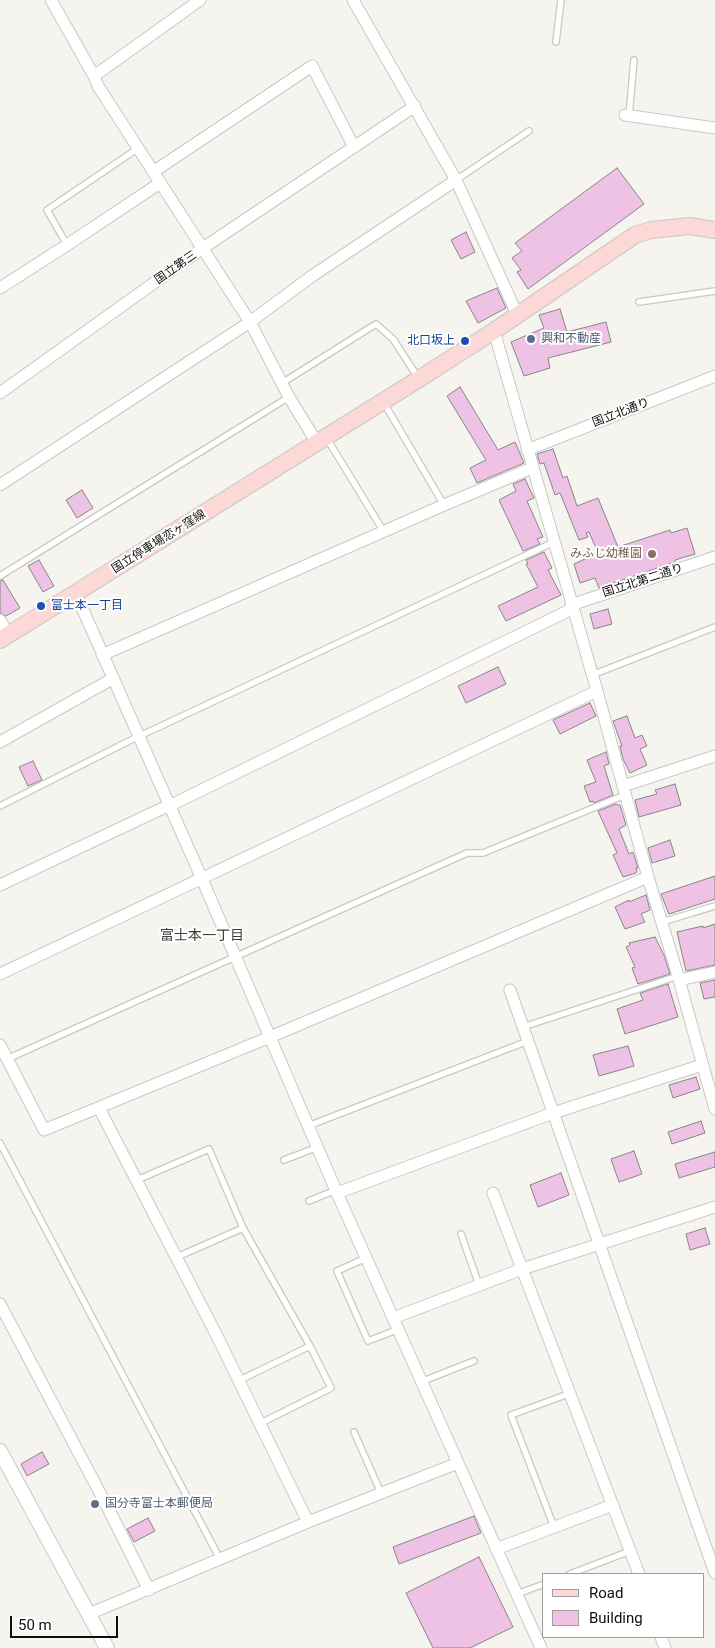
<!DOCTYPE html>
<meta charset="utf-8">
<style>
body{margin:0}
#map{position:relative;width:715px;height:1648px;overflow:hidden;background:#f5f4ef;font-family:Roboto,sans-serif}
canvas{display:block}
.legend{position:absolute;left:542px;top:1573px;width:162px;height:65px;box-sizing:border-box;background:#fff;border:1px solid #9f9f9f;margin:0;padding:6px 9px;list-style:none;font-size:15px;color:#100f0e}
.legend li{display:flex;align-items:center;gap:10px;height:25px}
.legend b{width:25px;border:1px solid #9f9f9f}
.scale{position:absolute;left:10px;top:1616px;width:108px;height:22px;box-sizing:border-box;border:2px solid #100f0e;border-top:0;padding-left:6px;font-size:15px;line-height:18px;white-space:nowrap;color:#100f0e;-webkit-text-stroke:4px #fff;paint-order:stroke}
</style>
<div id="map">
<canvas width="715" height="1648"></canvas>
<ul class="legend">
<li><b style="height:6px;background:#fcd8d7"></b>Road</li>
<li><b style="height:14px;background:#edc2e5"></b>Building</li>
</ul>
<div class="scale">50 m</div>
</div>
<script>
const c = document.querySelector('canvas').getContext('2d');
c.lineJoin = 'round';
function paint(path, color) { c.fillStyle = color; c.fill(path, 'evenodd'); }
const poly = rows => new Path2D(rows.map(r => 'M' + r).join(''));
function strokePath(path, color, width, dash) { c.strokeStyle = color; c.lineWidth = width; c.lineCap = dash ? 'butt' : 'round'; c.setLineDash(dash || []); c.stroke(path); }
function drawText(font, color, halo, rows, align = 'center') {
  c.font = font + ' Roboto,"Noto Sans JP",sans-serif'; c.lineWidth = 4; c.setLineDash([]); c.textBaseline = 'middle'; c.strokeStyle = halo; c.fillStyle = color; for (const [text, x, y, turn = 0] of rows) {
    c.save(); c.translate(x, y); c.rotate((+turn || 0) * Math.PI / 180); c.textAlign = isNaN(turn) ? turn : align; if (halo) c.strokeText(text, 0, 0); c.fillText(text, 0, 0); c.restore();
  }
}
const building = poly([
 [617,168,644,204,528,289,517,272,521,270,512,258,522,251,515,243,617,168],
 [466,232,475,252,461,259,451,240,466,232],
 [497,288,506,308,478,323,466,301,497,288],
 [560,309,567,332,606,322,611,342,548,358,550,368,524,376,511,342,544,328,539,315,560,309],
 [460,387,498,450,515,442,524,463,477,483,470,468,486,460,447,396,460,387],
 [553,449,563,478,567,476,577,506,598,498,618,547,670,530,671,533,687,528,695,554,675,560,675,562,599,588,595,578,580,583,574,564,598,553,589,532,586,533,588,537,579,540,560,493,555,495,544,463,540,464,537,454,553,449],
 [525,479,534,498,527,501,543,537,537,539,540,544,523,551,499,500,516,491,513,484,525,479],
 [82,490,93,508,77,518,66,500,82,490],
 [544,552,552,568,548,570,561,595,506,621,498,606,538,587,526,564,528,563,526,560,544,552],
 [39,560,54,586,43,592,28,566,39,560],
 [3,580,20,608,6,616,0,613,0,581,3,580],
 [608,609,612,624,594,629,590,614,608,609],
 [498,667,506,684,466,703,458,686,498,667],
 [590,703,596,716,560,734,553,720,590,703],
 [627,716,635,738,642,735,647,746,640,749,647,765,630,773,623,759,620,746,622,746,613,721,627,716],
 [606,752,609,764,604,766,613,795,594,803,593,801,590,802,584,786,596,782,587,760,606,752],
 [33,761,42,780,28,786,19,767,33,761],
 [675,784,681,805,639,817,635,800,657,794,655,790,675,784],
 [616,804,617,805,620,805,626,825,619,829,629,854,633,852,638,868,636,868,637,871,636,873,623,877,613,855,617,853,598,811,616,804],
 [670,840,675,856,652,863,648,848,670,840],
 [715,876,715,899,669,914,661,894,715,876],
 [646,895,650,910,641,914,645,922,625,929,615,907,629,900,629,902,646,895],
 [715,924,715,965,686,971,677,932,703,926,703,928,715,924],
 [655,937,664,955,670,974,638,984,632,968,635,967,626,947,630,945,629,943,655,937],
 [715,980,715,997,704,999,700,983,715,980],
 [668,984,678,1017,625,1034,617,1009,643,1000,640,993,668,984],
 [628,1046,634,1066,599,1076,593,1055,628,1046],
 [696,1077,700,1089,673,1098,669,1085,696,1077],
 [701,1121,705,1133,672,1144,668,1132,701,1121],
 [634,1151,642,1174,619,1182,611,1159,634,1151],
 [715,1152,715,1167,679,1178,675,1164,715,1152],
 [561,1173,569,1195,538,1207,530,1185,561,1173],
 [705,1228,710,1244,690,1250,686,1234,705,1228],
 [42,1452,49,1464,27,1476,21,1464,42,1452],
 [474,1516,481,1533,399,1564,393,1547,474,1516],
 [148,1518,155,1531,134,1542,127,1529,148,1518],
 [479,1557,513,1627,470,1648,433,1648,406,1593,479,1557]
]);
paint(building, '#edc2e5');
strokePath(building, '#898588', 1);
const service = poly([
 [556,42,561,0],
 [629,116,634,60],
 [456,180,529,131],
 [67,245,47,210,137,149],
 [639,302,715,291],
 [282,383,376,324,393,339,419,379],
 [384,403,444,505],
 [326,437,384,532],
 [0,576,289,397],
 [592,675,715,627],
 [0,806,129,741,554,542],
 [662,922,715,906],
 [523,1027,678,976],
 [7,1059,467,853,483,853,625,795],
 [308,1126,528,1041],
 [0,1143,220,1559],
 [284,1160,318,1147],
 [137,1180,209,1149,243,1228,310,1346,331,1388,259,1424],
 [309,1201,336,1190],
 [461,1234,479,1285],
 [177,1257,243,1228],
 [366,1258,337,1271,368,1341,399,1329],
 [238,1381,310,1346],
 [423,1381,474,1361],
 [354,1432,381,1493],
 [554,1527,511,1415,571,1393],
 [570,1574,630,1551],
 [517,1594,544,1584]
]);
const minor = poly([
 [51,0,94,76,98,86,250,322,289,397,317,443],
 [353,0,456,180,517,314],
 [94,76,200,0],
 [625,115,715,128],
 [153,172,312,66,354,147],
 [0,288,67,245,160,183],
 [494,331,597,691,648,877,678,976,715,1109],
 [0,393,203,248,415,106],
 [527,450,715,376],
 [0,485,250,322,312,276,456,180],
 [76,594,202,879,337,1193,541,1648],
 [571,605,715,557],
 [0,620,9,635],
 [102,655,444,505,532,468],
 [0,742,112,679],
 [623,786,715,756],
 [0,885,161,809,169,806,572,609],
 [0,974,597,691],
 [679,980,715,972],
 [510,990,715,1573],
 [0,1045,44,1130,270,1037,648,877],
 [99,1108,216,1334,308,1522],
 [337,1193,553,1113,702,1065],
 [493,1193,639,1574],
 [0,1304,109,1510,149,1590],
 [393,1318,522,1269,715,1207],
 [496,1549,613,1505],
 [89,1614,308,1522,458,1463],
 [661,1637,665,1648]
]);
const tertiary = poly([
 [0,1451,107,1648]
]);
const secondary = poly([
 [0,640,419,379,494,331,635,235,651,230,690,226,715,230]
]);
strokePath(service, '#c9c8c3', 8);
strokePath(minor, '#c9c8c3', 13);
strokePath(tertiary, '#c9c8c3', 16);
strokePath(secondary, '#c9c8c3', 18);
strokePath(service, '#fff', 5.5);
strokePath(minor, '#fff', 11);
strokePath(tertiary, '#fff', 14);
strokePath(secondary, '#fcd8d7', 16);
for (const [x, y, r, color] of [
 [531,339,5,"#5c6f8a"],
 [465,341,5,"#1a4fb4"],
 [652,554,5,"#8d6e63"],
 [41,606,5,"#1a4fb4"],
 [95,1504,5,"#5c6f8a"]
]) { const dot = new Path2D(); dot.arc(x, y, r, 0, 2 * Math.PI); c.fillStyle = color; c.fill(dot); strokePath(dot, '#fff', 2); }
drawText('12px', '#100f0e', '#fff', [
 ["国立第三",176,268,-35],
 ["国立北通り",621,413,-21],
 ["国立停車場恋ヶ窪線",159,542,-32],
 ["国立北第二通り",643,581,-18]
]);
drawText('12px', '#4e5e75', '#fff', [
 ["興和不動産",541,339],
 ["国分寺富士本郵便局",105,1504]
], 'left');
drawText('12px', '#164399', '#fff', [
 ["北口坂上",455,341],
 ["富士本一丁目",51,606,"left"]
], 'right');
drawText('12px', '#785e54', '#fff', [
 ["みふじ幼稚園",642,554]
], 'right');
drawText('14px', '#3d3d39', '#fff', [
 ["富士本一丁目",202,936]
]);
</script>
